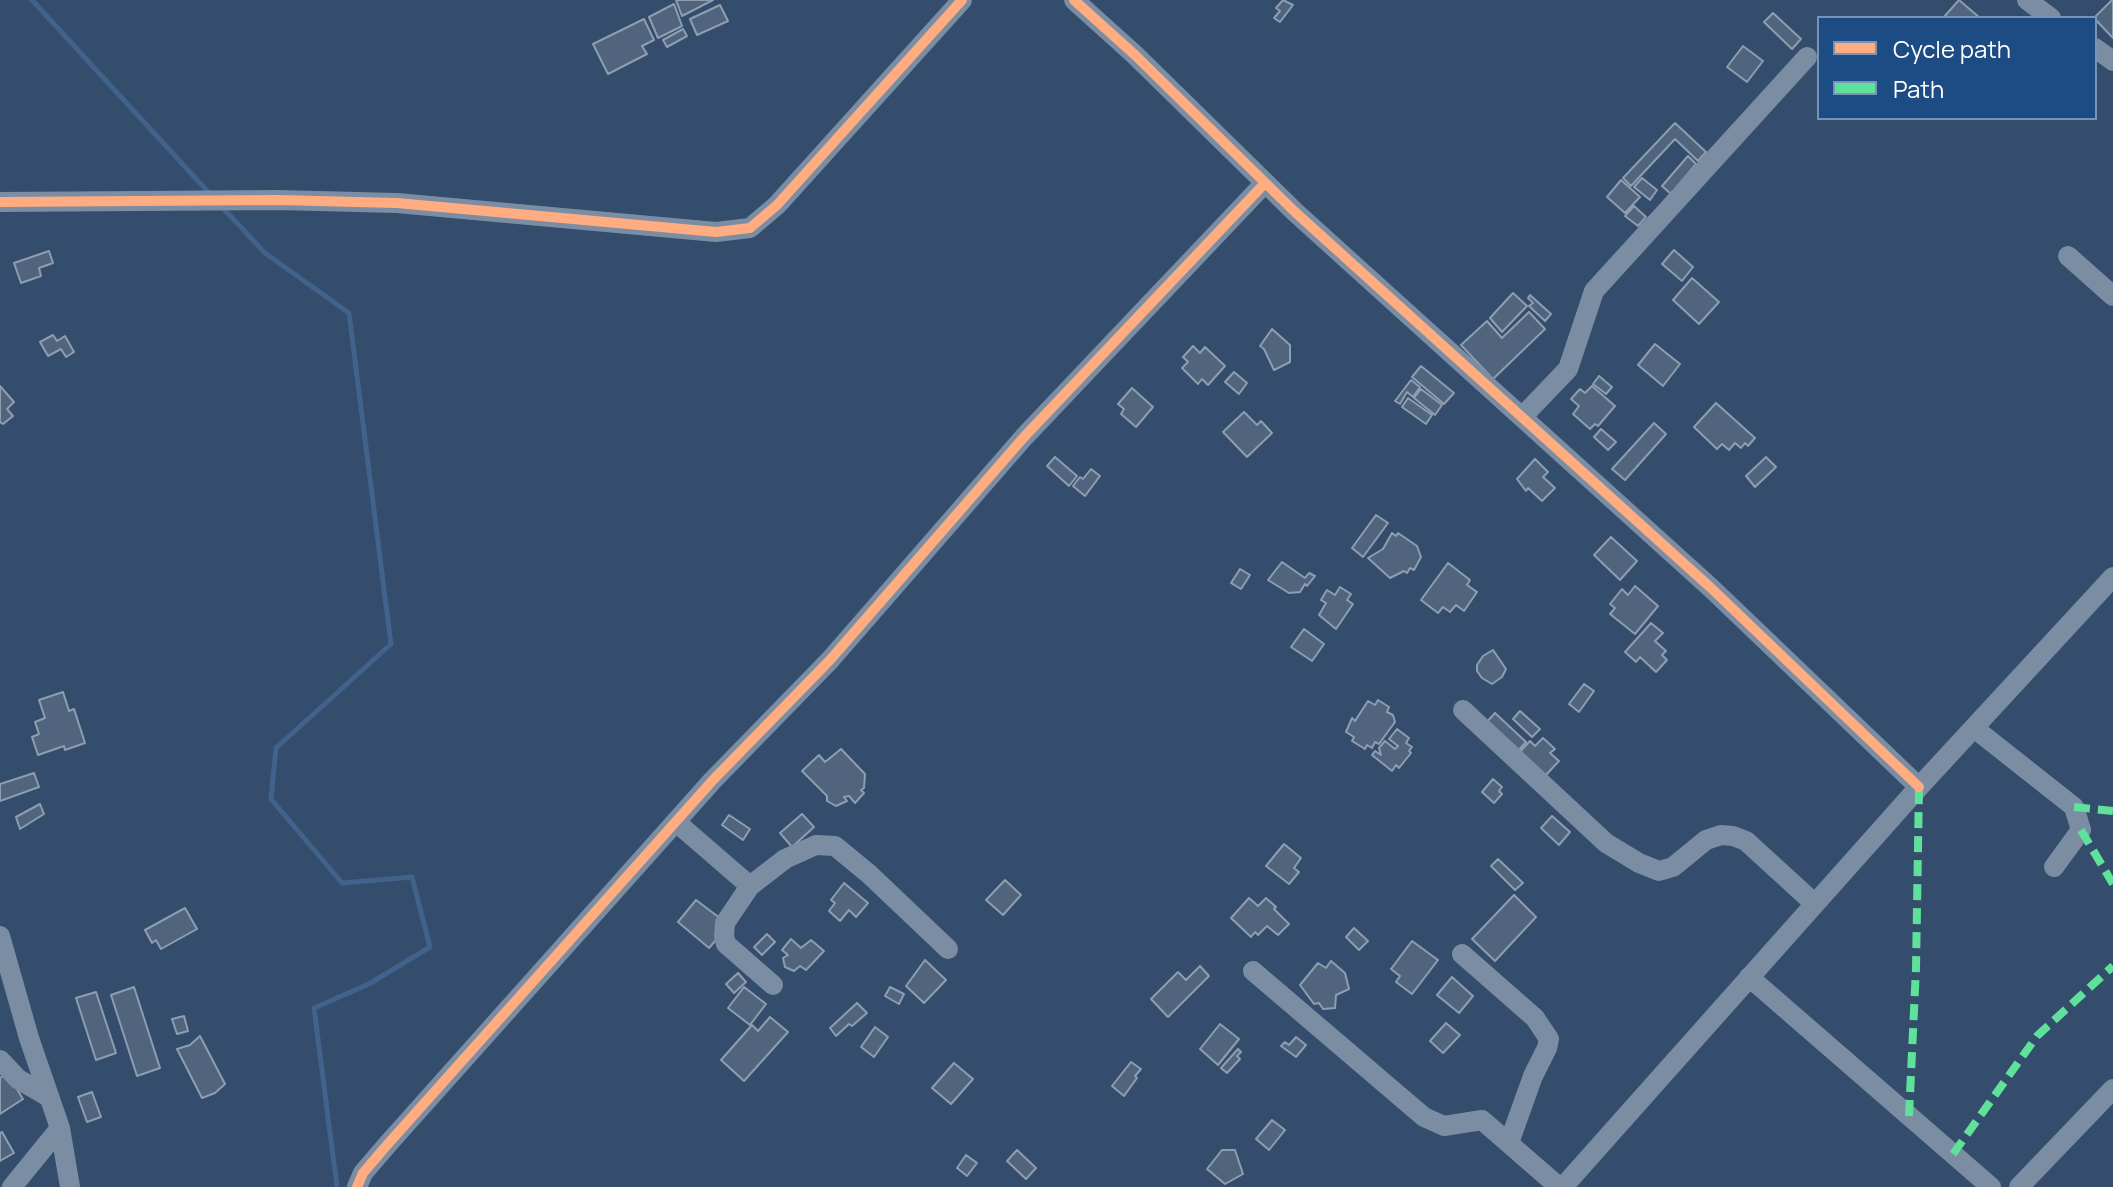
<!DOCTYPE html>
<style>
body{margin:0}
#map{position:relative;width:2113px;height:1187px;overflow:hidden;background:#344d6c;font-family:Manrope,sans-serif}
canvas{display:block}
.legend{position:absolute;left:1817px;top:16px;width:280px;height:104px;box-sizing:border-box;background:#1d4b83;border:2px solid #7793b5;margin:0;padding:10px 14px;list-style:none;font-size:24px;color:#fff}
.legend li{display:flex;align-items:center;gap:16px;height:40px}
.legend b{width:40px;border:2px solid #7793b5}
</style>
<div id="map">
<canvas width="2113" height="1187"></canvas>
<ul class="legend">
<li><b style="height:10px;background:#ffac80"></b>Cycle path</li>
<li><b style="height:10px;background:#60e19b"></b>Path</li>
</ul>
</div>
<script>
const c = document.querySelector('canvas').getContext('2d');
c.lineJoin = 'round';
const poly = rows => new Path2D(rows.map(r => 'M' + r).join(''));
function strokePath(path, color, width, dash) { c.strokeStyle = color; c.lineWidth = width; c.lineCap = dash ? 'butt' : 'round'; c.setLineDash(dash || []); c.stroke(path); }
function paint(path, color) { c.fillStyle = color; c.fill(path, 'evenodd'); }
strokePath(poly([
 [32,0,210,194],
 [222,207,265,253,349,313,391,644,276,748,271,799,342,883,412,877,430,947,369,984,314,1008,337,1187]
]), '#41628a', 5);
const building = poly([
 [676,0,713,0,682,16,676,0],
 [1283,0,1293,5,1280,22,1274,18,1280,11,1276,8,1283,0],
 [1959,0,1980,18,1943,18,1959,0],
 [2112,0,2113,0,2113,38,2094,18,2112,0],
 [674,4,682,26,658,38,649,17,674,4],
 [720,5,728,21,697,35,690,19,720,5],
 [1773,13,1801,39,1792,49,1764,22,1773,13],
 [644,19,654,40,642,46,647,54,608,74,593,44,644,19],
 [683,29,687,36,667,47,663,40,683,29],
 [1743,46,1763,61,1747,82,1727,67,1743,46],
 [1675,123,1706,152,1698,161,1675,139,1631,186,1623,178,1675,123],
 [1688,156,1696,164,1671,194,1662,186,1688,156],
 [1642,178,1657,190,1650,200,1634,187,1642,178],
 [1621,180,1640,197,1625,213,1607,197,1621,180],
 [1634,206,1646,217,1638,226,1625,216,1634,206],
 [1674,250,1693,267,1682,281,1662,264,1674,250],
 [49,251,53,263,39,268,41,276,21,283,14,263,49,251],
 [1692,278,1719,302,1699,324,1673,300,1692,278],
 [1513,293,1527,306,1502,332,1490,318,1513,293],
 [1530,295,1551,314,1545,321,1529,306,1533,303,1528,298,1530,295],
 [1529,312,1545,329,1493,379,1461,345,1487,321,1502,338,1529,312],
 [1272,329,1290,345,1290,362,1274,370,1264,349,1260,346,1272,329],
 [53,335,57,341,65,336,74,352,66,357,61,349,48,356,40,342,53,335],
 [1655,344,1680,364,1663,386,1638,365,1655,344],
 [1193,346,1200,353,1205,347,1225,366,1208,385,1202,379,1198,384,1182,368,1188,362,1183,357,1193,346],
 [1421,366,1454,393,1444,404,1412,377,1421,366],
 [1234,372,1247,383,1239,394,1225,382,1234,372],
 [1599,376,1612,387,1606,394,1593,384,1599,376],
 [1411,380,1420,387,1413,397,1407,392,1400,404,1395,401,1411,380],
 [0,386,14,402,7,409,13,416,3,424,0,422,0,386],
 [1592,386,1615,406,1598,426,1595,424,1590,429,1573,414,1579,406,1571,399,1580,389,1585,393,1592,386],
 [1132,388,1153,407,1136,427,1121,414,1124,409,1118,404,1132,388],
 [1421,389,1442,405,1435,415,1414,398,1421,389],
 [1408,398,1432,415,1426,424,1402,407,1408,398],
 [1716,403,1755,438,1748,446,1745,443,1741,448,1735,443,1729,450,1722,444,1717,449,1694,427,1716,403],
 [1244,412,1257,425,1261,421,1272,433,1247,457,1223,432,1244,412],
 [1654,423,1666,434,1625,480,1612,469,1654,423],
 [1601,429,1616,442,1608,450,1594,437,1601,429],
 [1055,457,1077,476,1069,486,1047,466,1055,457],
 [1766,457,1776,467,1755,487,1746,476,1766,457],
 [1535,459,1548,472,1543,477,1555,488,1542,501,1528,488,1526,491,1517,479,1535,459],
 [1091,469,1100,476,1085,496,1073,486,1080,477,1083,479,1091,469],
 [1376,515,1388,523,1363,557,1352,548,1376,515],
 [1392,533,1396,536,1398,533,1417,546,1421,557,1414,570,1410,568,1407,573,1404,571,1390,578,1368,558,1383,549,1392,533],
 [1611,537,1637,561,1620,580,1594,555,1611,537],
 [1282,562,1305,578,1309,573,1315,576,1307,586,1305,584,1300,592,1289,593,1268,580,1282,562],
 [1448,563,1470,580,1467,585,1477,592,1464,611,1456,605,1450,612,1443,607,1438,613,1421,600,1448,563],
 [1240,569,1250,575,1241,589,1231,583,1240,569],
 [1635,586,1658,606,1635,634,1610,614,1615,608,1610,604,1622,589,1628,595,1635,586],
 [1340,587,1351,594,1347,600,1353,604,1336,629,1319,615,1326,603,1321,600,1327,590,1335,595,1340,587],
 [1651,623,1663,633,1655,641,1666,651,1662,655,1667,660,1656,672,1640,657,1636,662,1625,652,1651,623],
 [1304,629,1324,644,1312,661,1291,647,1304,629],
 [1493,650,1506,669,1502,677,1492,684,1482,678,1477,671,1477,665,1483,656,1493,650],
 [1584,684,1594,691,1579,712,1569,704,1584,684],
 [63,692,69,711,74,709,85,743,65,750,64,746,38,755,32,737,39,734,35,722,45,718,39,700,63,692],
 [1378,700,1389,707,1387,712,1393,715,1395,722,1379,744,1375,742,1372,748,1367,745,1365,749,1352,741,1354,737,1346,732,1352,718,1355,721,1368,701,1375,705,1378,700],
 [1520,711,1540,729,1532,737,1513,719,1520,711],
 [1495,713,1526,742,1517,752,1486,723,1495,713],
 [1397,729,1409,738,1406,743,1412,747,1409,751,1411,753,1399,768,1396,765,1392,771,1372,755,1375,751,1381,755,1379,748,1385,741,1395,749,1398,746,1389,739,1397,729],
 [1543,738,1555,749,1550,753,1559,761,1545,776,1519,753,1530,741,1535,746,1543,738],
 [841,749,865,774,864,788,861,790,864,793,855,803,849,796,844,797,847,801,836,806,827,801,827,796,802,771,819,755,825,762,841,749],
 [34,773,39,787,0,801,0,784,34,773],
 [1493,779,1502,787,1499,791,1502,794,1494,803,1482,792,1493,779],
 [40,804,44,814,20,829,16,817,40,804],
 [802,814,814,827,792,847,780,833,802,814],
 [729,815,750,829,743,840,722,825,729,815],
 [1552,816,1570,832,1559,845,1541,828,1552,816],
 [1284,844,1301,858,1294,868,1299,872,1289,884,1266,866,1284,844],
 [1498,859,1523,883,1515,890,1491,866,1498,859],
 [1005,880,1021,895,1003,915,986,900,1005,880],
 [844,883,868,903,856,917,849,910,840,921,829,911,835,903,831,900,844,883],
 [1514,895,1536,917,1495,961,1472,939,1514,895],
 [1249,898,1258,906,1266,898,1276,907,1274,909,1289,924,1278,935,1267,926,1258,935,1255,932,1251,937,1231,918,1249,898],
 [696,900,729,925,709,948,678,922,696,900],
 [185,908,197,929,161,949,156,940,152,943,145,930,185,908],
 [1354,928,1368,941,1359,950,1346,937,1354,928],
 [767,934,775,942,762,955,754,947,767,934],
 [791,939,801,948,811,940,824,951,806,970,800,966,794,971,785,967,783,958,788,955,782,950,791,939],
 [1412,941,1438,960,1412,994,1396,982,1400,976,1391,969,1412,941],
 [925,960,946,980,924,1003,906,986,925,960],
 [1331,961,1345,973,1349,989,1336,995,1335,1008,1323,1009,1319,1003,1314,1004,1300,985,1318,963,1326,968,1331,961],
 [1200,966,1209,976,1168,1017,1151,999,1178,972,1186,980,1200,966],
 [738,973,746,982,734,993,726,984,738,973],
 [1452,977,1473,996,1459,1013,1437,995,1452,977],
 [134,987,160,1068,137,1076,111,995,134,987],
 [744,987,766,1004,750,1025,728,1008,744,987],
 [890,987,904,994,899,1004,885,996,890,987],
 [96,992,116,1053,96,1060,76,998,96,992],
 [857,1003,867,1013,852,1026,849,1024,836,1036,830,1028,857,1003],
 [184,1016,188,1031,177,1034,172,1019,184,1016],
 [770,1017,788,1032,744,1081,721,1060,752,1025,758,1031,770,1017],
 [1446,1023,1460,1035,1443,1053,1430,1041,1446,1023],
 [1220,1024,1239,1039,1218,1065,1200,1049,1220,1024],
 [875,1027,888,1037,874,1057,861,1047,875,1027],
 [200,1036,225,1084,215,1093,202,1098,177,1049,190,1045,200,1036],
 [1296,1037,1306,1045,1296,1057,1281,1046,1285,1042,1289,1045,1296,1037],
 [1238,1049,1241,1052,1237,1056,1240,1059,1227,1073,1221,1068,1238,1049],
 [1131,1062,1141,1069,1135,1076,1137,1078,1124,1096,1112,1086,1131,1062],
 [954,1063,973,1079,951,1104,932,1088,954,1063],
 [7,1073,23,1099,0,1114,0,1078,7,1073],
 [92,1092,101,1117,87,1122,78,1097,92,1092],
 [1272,1120,1285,1130,1269,1150,1256,1139,1272,1120],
 [2,1132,14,1153,0,1161,0,1133,2,1132],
 [1017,1150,1036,1168,1026,1179,1007,1161,1017,1150],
 [1222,1150,1235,1150,1243,1174,1225,1184,1207,1169,1222,1150],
 [966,1155,977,1163,967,1176,957,1168,966,1155]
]);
paint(building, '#50647d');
strokePath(building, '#8e9db0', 2);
strokePath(poly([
 [1074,0,1135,55,1295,212,1711,588,1919,787],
 [2027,0,2051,18],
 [2095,48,2113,61],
 [0,202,278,200,397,203,716,232,750,228,777,205,962,0],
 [2068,256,2113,296],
 [1523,416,1568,369,1594,291,1807,57],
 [1463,710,1606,843,1639,863,1659,871,1673,867,1706,840,1721,835,1733,836,1746,841,1815,904],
 [1974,728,2074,807,2081,830,2054,867],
 [676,822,750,886],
 [0,936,29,1038,60,1128,70,1187],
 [1462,954,1535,1018,1549,1039,1547,1048,1533,1076,1509,1143],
 [1253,971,1424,1117,1444,1126,1482,1120,1559,1187],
 [1749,977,1991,1187],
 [773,985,726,944,724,936,725,923,750,886,785,859,816,845,835,846,869,874,948,949],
 [0,1060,18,1079,49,1097],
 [12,1187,60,1128],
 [357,1187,363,1173,387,1145,713,780,830,660,1024,437,1265,183],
 [1563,1187,1919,787,2113,577],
 [2019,1187,2113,1089]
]), '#7b8da2', 20);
strokePath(poly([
 [2074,807,2113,811],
 [2081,830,2113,884],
 [1909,1116,1916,968,1919,787],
 [1953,1154,2037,1036,2113,966]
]), '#60e19b', 8, [16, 8]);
strokePath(poly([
 [1074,0,1135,55,1295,212,1711,588,1919,787],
 [0,202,278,200,397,203,716,232,750,228,777,205,962,0],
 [357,1187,363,1173,387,1145,713,780,830,660,1024,437,1265,183]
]), '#ffac80', 10);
</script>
